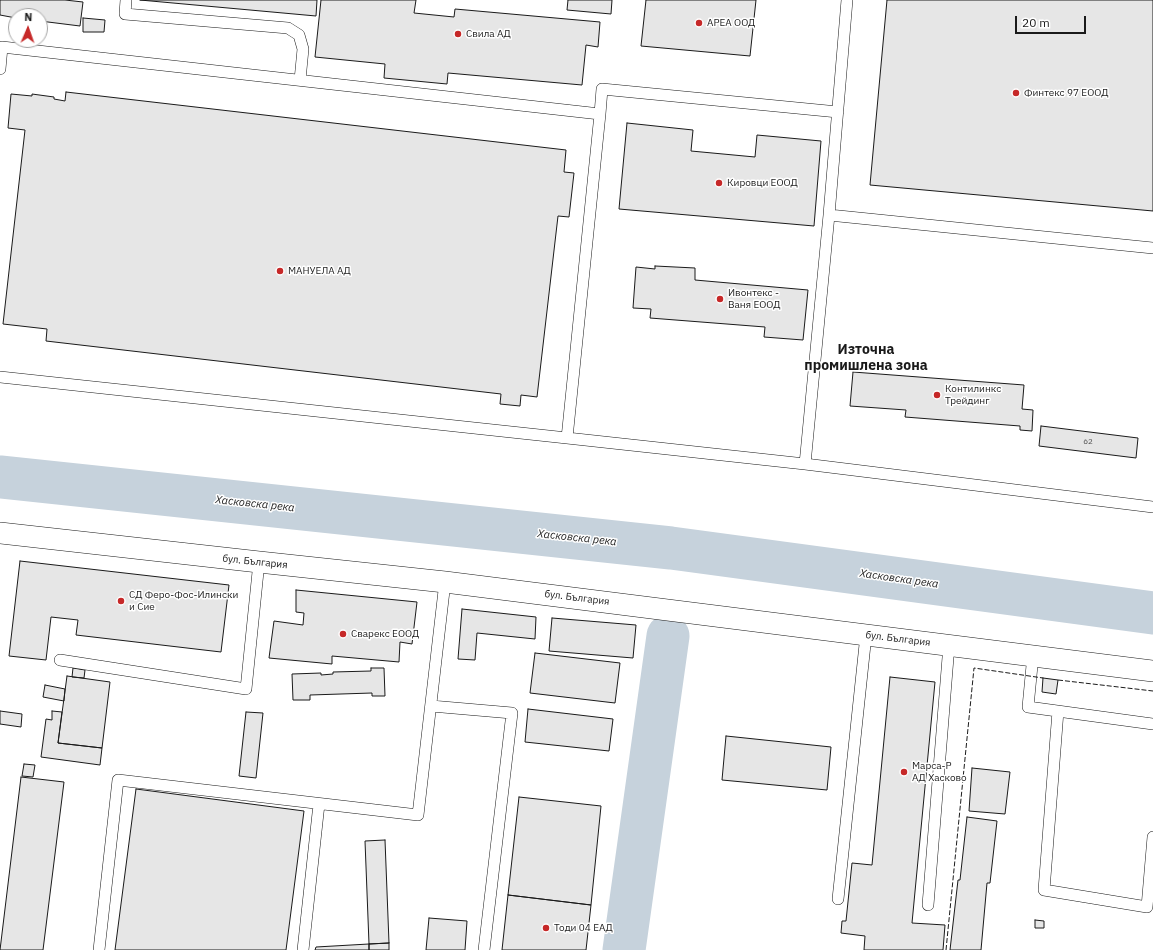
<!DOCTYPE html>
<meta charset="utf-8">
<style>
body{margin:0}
#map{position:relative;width:1153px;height:950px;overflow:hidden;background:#fff;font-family:"IBM Plex Sans",sans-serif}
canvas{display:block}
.north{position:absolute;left:8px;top:8px;width:40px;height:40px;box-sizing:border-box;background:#fff;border:1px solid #a3a3a3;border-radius:50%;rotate:2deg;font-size:11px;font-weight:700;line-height:16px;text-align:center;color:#1a1a1a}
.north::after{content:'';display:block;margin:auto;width:14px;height:18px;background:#c62828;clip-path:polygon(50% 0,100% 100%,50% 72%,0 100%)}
.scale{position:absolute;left:1015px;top:16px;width:71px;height:18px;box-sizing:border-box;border:2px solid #1a1a1a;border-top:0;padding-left:5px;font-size:12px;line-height:14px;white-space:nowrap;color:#1a1a1a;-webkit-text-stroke:3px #fff;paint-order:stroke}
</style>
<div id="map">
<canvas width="1153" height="950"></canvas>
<div class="north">N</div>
<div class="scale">20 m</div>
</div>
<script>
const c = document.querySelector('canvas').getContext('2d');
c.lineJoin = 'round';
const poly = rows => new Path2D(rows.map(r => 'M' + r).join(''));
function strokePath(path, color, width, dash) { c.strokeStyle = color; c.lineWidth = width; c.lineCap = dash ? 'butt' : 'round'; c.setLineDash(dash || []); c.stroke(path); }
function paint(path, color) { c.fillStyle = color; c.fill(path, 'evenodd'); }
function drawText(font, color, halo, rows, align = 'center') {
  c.font = font + ' "IBM Plex Sans",sans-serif'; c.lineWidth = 3; c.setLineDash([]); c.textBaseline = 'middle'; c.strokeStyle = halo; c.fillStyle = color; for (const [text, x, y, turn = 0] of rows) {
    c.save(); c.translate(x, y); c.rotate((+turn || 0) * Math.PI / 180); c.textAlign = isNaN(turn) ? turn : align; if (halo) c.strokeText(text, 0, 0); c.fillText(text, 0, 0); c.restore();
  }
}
strokePath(poly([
 [0,477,671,548,1153,613],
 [624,950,668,636]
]), '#c6d2dc', 43);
const building = poly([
 [0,0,65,0,83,2,80,26,40,21,40,16,16,16,16,18,0,15,0,0],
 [140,0,317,0,316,16,140,0],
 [321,0,416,0,414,13,454,17,455,9,600,22,598,47,586,45,582,85,448,73,447,84,384,78,385,64,315,57,321,0],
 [568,0,612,0,611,14,567,10,568,0],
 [646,0,756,0,750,56,641,46,646,0],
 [887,0,1153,0,1153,211,870,185,887,0],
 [83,18,105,20,104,32,83,32,83,18],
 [66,92,566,150,564,172,574,173,569,217,558,216,537,397,521,395,520,406,500,404,501,394,46,341,47,329,3,324,25,130,8,128,11,94,32,96,32,94,54,97,54,99,65,101,66,92],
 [627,123,693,130,691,151,755,157,757,135,821,141,814,226,619,209,627,123],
 [655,266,695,268,695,280,808,290,803,340,764,337,765,327,650,318,651,309,633,308,636,267,655,269,655,266],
 [853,372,1024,385,1022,409,1033,410,1032,431,1020,430,1020,426,905,417,906,410,850,406,853,372],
 [1041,426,1138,438,1136,458,1039,446,1041,426],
 [20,561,229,585,221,652,76,635,78,620,51,617,46,660,9,656,20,561],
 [296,590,417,602,412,644,400,642,399,662,332,656,332,664,269,658,274,621,303,625,304,613,296,612,296,590],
 [462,609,536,617,535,639,477,633,475,660,458,659,462,609],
 [552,618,636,625,633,658,549,651,552,618],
 [535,653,620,663,615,703,530,693,535,653],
 [73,668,85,670,84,678,72,677,73,668],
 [371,668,384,668,385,696,372,696,372,693,310,695,310,700,293,700,292,674,321,673,321,675,333,674,333,672,371,671,371,668],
 [67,676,110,682,102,748,58,743,67,676],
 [890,677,935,682,912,923,945,925,943,950,864,950,865,936,841,933,842,921,846,921,852,863,872,865,890,677],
 [1043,678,1058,680,1056,694,1042,692,1043,678],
 [45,685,65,689,64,701,43,697,45,685],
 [528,709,613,719,609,751,525,742,528,709],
 [0,711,22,714,21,727,0,724,0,711],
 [52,711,62,712,58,743,102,748,100,765,41,757,46,719,52,720,52,711],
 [246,712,263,713,256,778,239,776,246,712],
 [726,736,831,747,827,790,722,780,726,736],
 [24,764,35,765,33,777,22,776,24,764],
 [972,768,1010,772,1005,814,969,811,972,768],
 [21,777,64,782,43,950,0,950,21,777],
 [136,789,304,811,286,950,115,950,136,789],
 [519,797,601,806,591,905,508,895,519,797],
 [967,817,997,821,990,883,987,883,981,950,950,950,958,880,960,880,967,817],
 [385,840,389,943,369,944,365,841,385,840],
 [508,895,591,905,586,950,502,950,508,895],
 [429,918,467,921,465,950,426,950,429,918],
 [1035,920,1044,921,1044,928,1035,928,1035,920],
 [389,943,389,950,369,950,369,944,389,943],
 [369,944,369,950,315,950,316,947,369,944]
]);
paint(building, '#e6e6e6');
strokePath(building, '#1a1a1a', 1);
const service = poly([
 [126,0,125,14,288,28,299,35,303,49,300,80],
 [0,69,2,47,600,114,602,89,838,112],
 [600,114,567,438,805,464],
 [829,215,847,0],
 [1153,248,829,215,805,464,1153,507],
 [0,377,567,438],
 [1033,655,1028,707,1153,724],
 [60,660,246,689,259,562],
 [431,706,512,713,484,950],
 [1058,711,1044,890,1147,907,1153,837],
 [838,899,866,635],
 [928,905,949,645],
 [99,950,118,780,418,815,445,582],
 [303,950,319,804]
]);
const minor = poly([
 [0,533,259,562,445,582,1153,671]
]);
strokePath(service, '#1a1a1a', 12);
strokePath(minor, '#1a1a1a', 22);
strokePath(service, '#fff', 11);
strokePath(minor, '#fff', 21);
strokePath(poly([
 [1058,680,1153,691],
 [946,950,974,668,1043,678]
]), '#1a1a1a', 1, [5, 2]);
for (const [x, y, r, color] of [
 [699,23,4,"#c62828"],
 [458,34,4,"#c62828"],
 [1016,93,4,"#c62828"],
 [719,183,4,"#c62828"],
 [280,271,4,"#c62828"],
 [720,299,4,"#c62828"],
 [937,395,4,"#c62828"],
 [121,601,4,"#c62828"],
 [343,634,4,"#c62828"],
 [904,772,4,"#c62828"],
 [546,928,4,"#c62828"]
]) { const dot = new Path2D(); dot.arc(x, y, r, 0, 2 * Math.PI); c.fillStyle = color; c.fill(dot); strokePath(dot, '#fff', 1.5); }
drawText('8px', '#4d4d4d', null, [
 ["62",1088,442]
]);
drawText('10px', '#1a1a1a', '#fff', [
 ["АРЕА ООД",707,23],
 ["Свила АД",466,34],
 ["Финтекс 97 ЕООД",1024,93],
 ["Кировци ЕООД",727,183],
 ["МАНУЕЛА АД",288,271],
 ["Ивонтекс -",728,293],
 ["Ваня ЕООД",728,305],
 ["Контилинкс",945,389],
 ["Трейдинг",945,401],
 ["СД Феро-Фос-Илински",129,595],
 ["и Сие",129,607],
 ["Сварекс ЕООД",351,634],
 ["Марса-Р",912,766],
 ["АД Хасково",912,778],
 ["Тоди 04 ЕАД",554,928]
], 'left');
drawText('10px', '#1a1a1a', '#fff', [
 ["бул. България",255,562,6],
 ["бул. България",577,598,7],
 ["бул. България",898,639,7]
]);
drawText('italic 11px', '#1a1a1a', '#fff', [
 ["Хасковска река",255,504,6],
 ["Хасковска река",577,538,6],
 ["Хасковска река",899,579,8]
]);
drawText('bold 14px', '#1a1a1a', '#fff', [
 ["Източна",866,350],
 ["промишлена зона",866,366]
]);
</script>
